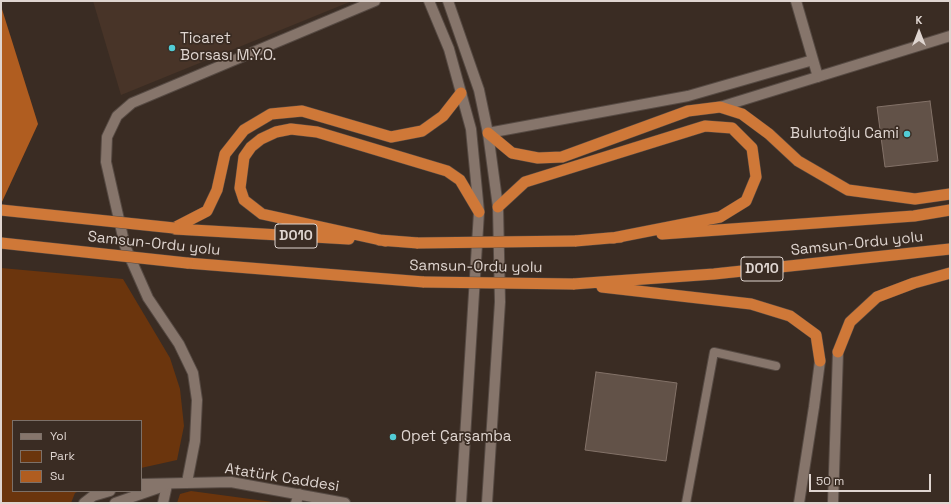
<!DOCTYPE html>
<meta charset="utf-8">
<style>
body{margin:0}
#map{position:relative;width:951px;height:504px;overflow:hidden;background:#3a2c23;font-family:"Space Grotesk",sans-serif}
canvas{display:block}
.frame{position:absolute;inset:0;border:2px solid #dfd5d0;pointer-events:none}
.legend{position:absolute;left:12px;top:420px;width:130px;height:72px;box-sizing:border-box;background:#3a2c23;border:1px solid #7c7068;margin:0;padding:5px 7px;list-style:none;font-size:12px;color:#dfd5d0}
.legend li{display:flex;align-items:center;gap:8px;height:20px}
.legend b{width:20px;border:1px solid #7c7068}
.north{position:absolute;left:899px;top:12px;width:40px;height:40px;-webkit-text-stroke:3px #3a2c23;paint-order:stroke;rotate:0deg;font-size:11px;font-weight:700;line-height:16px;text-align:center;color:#dfd5d0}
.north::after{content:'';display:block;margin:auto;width:14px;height:18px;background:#dfd5d0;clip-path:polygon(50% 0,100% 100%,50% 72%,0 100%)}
.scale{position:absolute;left:809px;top:474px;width:122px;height:18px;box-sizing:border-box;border:2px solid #dfd5d0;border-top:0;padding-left:5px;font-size:12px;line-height:14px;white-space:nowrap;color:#dfd5d0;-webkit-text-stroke:3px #3a2c23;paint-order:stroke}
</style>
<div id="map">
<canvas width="951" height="504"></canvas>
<div class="frame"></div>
<ul class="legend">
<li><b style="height:5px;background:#86756b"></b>Yol</li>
<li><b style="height:11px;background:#6b350d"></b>Park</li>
<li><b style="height:11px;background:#b05d20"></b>Su</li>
</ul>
<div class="north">K</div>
<div class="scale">50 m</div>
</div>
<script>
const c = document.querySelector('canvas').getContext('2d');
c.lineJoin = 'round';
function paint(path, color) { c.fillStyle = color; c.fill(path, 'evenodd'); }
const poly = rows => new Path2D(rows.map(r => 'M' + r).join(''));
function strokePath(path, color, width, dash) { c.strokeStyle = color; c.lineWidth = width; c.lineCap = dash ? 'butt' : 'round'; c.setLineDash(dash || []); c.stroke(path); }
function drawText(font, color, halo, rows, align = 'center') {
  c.font = font + ' "Space Grotesk",sans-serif'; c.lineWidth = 3.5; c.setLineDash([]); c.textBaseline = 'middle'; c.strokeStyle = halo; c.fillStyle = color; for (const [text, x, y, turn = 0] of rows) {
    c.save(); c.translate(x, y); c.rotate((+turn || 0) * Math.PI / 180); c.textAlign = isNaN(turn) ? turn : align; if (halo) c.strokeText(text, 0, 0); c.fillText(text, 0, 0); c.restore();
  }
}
paint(poly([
 [93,1,352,1,121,95]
]), '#483428');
paint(poly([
 [1,268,123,279,170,358,180,389,184,426,177,460,141,468,141,421,13,421,13,491,79,491,75,493,71,503,1,503],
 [191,491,280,503,177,503,180,494]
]), '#6b350d');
paint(poly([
 [1,6,38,124,1,204]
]), '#b05d20');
const building = poly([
 [930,101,938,161,885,167,877,107,930,101],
 [596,372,677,383,666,461,585,450,596,372]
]);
paint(building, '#625248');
strokePath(building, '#837268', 1);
const service = poly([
 [686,503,714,352,776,366]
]);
const minor = poly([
 [796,1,818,77],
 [720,107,950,36],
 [488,133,688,96,813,60],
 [187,482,195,441,197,400,193,373,179,344,148,298,125,246,106,162,107,137,117,116,132,103,375,1]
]);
const tertiary = poly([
 [163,503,167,485],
 [296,503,299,494]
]);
const secondary = poly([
 [429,1,449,49,471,129,479,212,461,503],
 [448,1,479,90,488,133,498,207,500,302,487,503],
 [141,484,231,482,345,503],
 [84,503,93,496,110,491],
 [115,503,164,486],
 [799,503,814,407,820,361],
 [833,503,838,352]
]);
const trunk = poly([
 [488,133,512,153,538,158,562,157,688,111,720,107,742,114,769,134,798,161,848,190,915,199,950,194],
 [498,207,525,182,705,126,732,128,752,148,756,177,746,201,720,217,613,238],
 [174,228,207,211,217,190,225,154,244,130,271,114,302,111,391,137,422,131,443,116,461,93],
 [175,229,349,239],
 [662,234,914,216,950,210],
 [379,240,418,243],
 [385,241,262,214,244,200,240,188,244,157,251,147,261,139,276,132,291,129,317,132,447,171,460,180,479,212],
 [575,241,621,237],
 [187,263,424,282],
 [573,284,714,274,950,249],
 [602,287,751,304,790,316,816,335,820,361],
 [838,352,850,322,877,297,914,283,950,273]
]);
strokePath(service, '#564a43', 10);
strokePath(minor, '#564a43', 12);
strokePath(tertiary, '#564a43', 12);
strokePath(secondary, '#564a43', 12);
strokePath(trunk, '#564a43', 12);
strokePath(service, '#86756b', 8);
strokePath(minor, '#86756b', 10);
strokePath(tertiary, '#86756b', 10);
strokePath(secondary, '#86756b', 10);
strokePath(trunk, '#cf7838', 11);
const trunkBridge = poly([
 [1,210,174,228],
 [1,243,187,263],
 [418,243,575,241],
 [424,282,573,284]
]);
strokePath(trunkBridge, '#564a43', 12, []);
strokePath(trunkBridge, '#cf7838', 11);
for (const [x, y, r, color] of [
 [172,48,4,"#52ccd5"],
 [907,134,4,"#52ccd5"],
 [393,437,4,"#52ccd5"]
]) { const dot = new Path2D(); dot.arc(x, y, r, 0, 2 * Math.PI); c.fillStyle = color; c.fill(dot); strokePath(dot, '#3a2c23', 1.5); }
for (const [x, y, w] of [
 [296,236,42],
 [762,269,42]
]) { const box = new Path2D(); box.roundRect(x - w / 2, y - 12, w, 24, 3); c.fillStyle = '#3a2c23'; c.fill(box); strokePath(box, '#dfd5d0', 1); }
drawText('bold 14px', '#dfd5d0', null, [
 ["D010",296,236],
 ["D010",762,269]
]);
drawText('15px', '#dfd5d0', '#3a2c23', [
 ["Ticaret",180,39],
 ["Borsası M.Y.O.",180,56],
 ["Bulutoğlu Cami",899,134,"right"],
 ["Opet Çarşamba",401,437]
], 'left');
drawText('15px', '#dfd5d0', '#3a2c23', [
 ["Samsun-Ordu yolu",154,244,6],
 ["Samsun-Ordu yolu",857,244,-6],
 ["Samsun-Ordu yolu",476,267,1],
 ["Atatürk Caddesi",282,478,9]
]);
</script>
